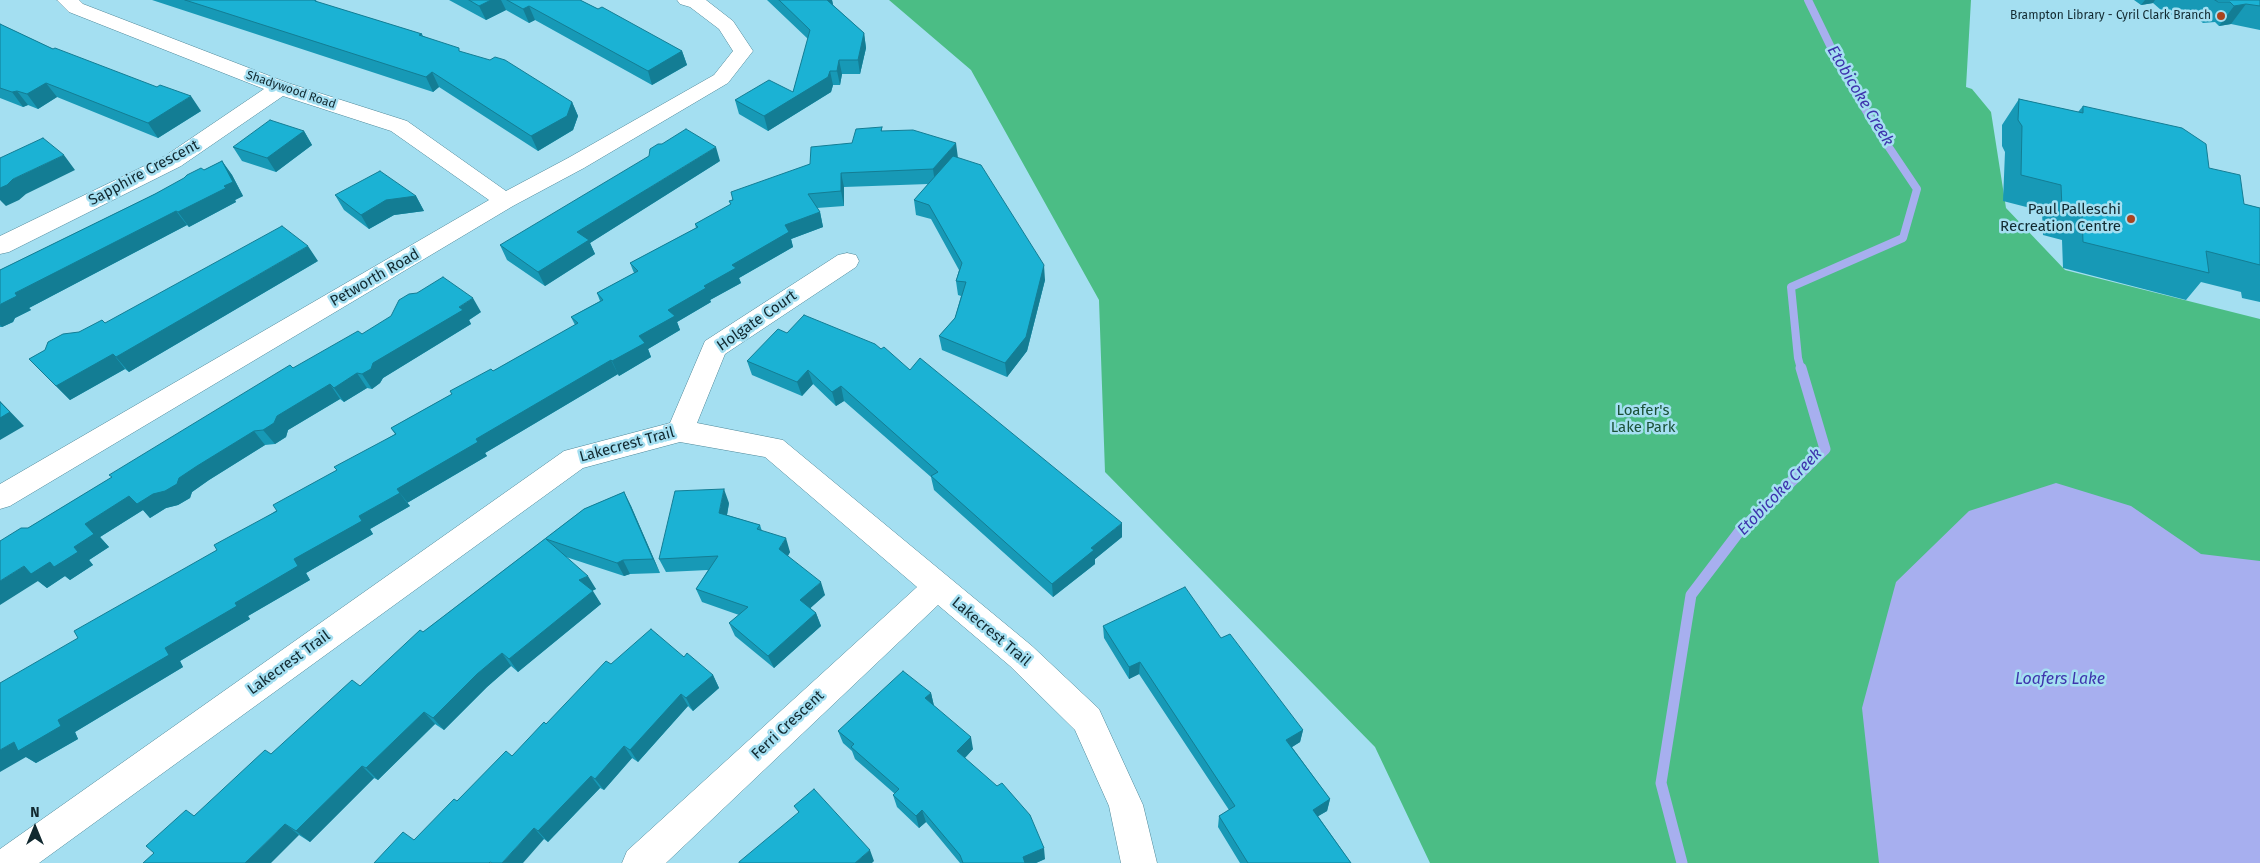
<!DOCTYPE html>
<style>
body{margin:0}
#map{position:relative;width:2260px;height:863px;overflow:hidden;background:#a4dff1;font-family:"Fira Sans",sans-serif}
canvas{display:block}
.north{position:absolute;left:10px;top:803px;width:50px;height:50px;-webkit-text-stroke:4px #a4dff1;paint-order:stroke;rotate:0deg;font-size:14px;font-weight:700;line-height:20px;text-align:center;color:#112930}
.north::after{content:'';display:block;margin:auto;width:18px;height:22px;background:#112930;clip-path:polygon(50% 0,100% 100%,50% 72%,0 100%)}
</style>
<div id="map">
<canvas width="2260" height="863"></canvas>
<div class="north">N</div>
</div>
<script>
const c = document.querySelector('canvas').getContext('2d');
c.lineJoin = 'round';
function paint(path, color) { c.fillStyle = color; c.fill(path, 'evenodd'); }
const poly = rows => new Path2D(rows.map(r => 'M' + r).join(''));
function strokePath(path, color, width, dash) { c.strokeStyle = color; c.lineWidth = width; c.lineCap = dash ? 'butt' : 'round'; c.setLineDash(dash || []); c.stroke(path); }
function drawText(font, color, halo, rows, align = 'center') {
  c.font = font + ' "Fira Sans",sans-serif'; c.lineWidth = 5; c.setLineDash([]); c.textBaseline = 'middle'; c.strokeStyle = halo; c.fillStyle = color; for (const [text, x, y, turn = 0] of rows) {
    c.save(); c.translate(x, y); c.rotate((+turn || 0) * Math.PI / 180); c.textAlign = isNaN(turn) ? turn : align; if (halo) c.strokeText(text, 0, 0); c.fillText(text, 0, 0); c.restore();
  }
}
paint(poly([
 [889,0,1971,0,1966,87,1972,89,1991,112,2006,208,2065,270,2260,319,2260,863,1430,863,1375,747,1105,472,1099,300,971,70]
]), '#4bbd85');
paint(poly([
 [2056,483,2131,506,2201,554,2260,561,2260,863,1879,863,1862,708,1896,582,1969,511]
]), '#a7afef');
strokePath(poly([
 [1801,369,1798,358,1791,287,1903,238,1917,189,1878,131,1842,70,1808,0]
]), '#a7afef', 8);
strokePath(poly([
 [1682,863,1661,783,1691,595,1739,532,1825,449,1801,368]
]), '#a7afef', 11);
const street = poly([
 [57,0,79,0,83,4,288,83,407,121,506,191,568,158,714,75,733,51,719,29,690,7,680,4,677,0,706,0,733,21,753,51,728,83,584,168,513,206,10,506,0,509,0,484,489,200,391,131,283,96,181,166,9,252,0,254,0,236,165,156,264,89,69,12,57,0],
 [847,253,856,255,859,261,856,267,725,354,697,423,783,440,1032,646,1099,709,1143,805,1157,863,1121,863,1109,806,1075,730,1010,666,938,605,666,863,622,863,627,851,917,587,765,457,680,442,583,468,39,863,0,863,0,849,564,451,670,423,705,341,838,255,847,253]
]);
strokePath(street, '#4e8798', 1);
paint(street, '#fff');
paint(poly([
 [152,0,316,0,317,2,422,34,423,36,461,52,572,102,578,116,573,130,538,151,439,87,433,92],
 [449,0,580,0,682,51,687,65,652,85,535,20,529,23,506,10,486,20],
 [767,0,832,0,833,5,864,33,866,48,860,74,842,74,840,85,833,85,831,92,768,131,739,114,735,100,793,92,808,39],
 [2134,0,2260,0,2260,30,2231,24,2219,26,2215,22,2203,23,2197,18,2185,19,2180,15,2173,15,2161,10,2153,3,2141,5],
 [0,24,53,49,201,111,158,138,57,97,38,109,28,105,23,107,0,98],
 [2019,99,2078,112,2083,106,2209,168,2244,204,2260,208,2260,302,2242,298,2241,292,2201,282,2186,300,2063,268,2062,240,2043,235,2042,211,2003,201,2005,152,2002,146,2002,125],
 [882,127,882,131,958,158,1045,280,1027,351,1007,377,942,350,939,336,955,318,961,296,958,295,956,281,959,270,931,219,916,215,914,200,928,184,844,187,844,206,817,208,820,212,823,227,791,239,793,247,739,278,741,283,710,300,711,302,677,322,680,330,648,349,651,357,619,376,618,374,485,453,487,456,407,503,410,506,370,529,373,534,306,573,310,580,248,616,250,619,180,661,183,667,75,732,78,739,36,763,26,757,78,638,217,550,337,470,395,434,391,428,452,394,450,391,493,371,575,325,571,317,600,301,597,293,634,273,630,263,696,228,695,224,731,205,729,201,810,164,852,143],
 [304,131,312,145,276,172,242,161,233,147],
 [222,161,232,175,243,196,235,200,236,202,189,227,187,225,29,308,31,310,15,318,13,322,2,327,0,327,0,270],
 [720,161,590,243,595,254,545,286,507,260,500,245],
 [335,195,416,196,424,211,394,215,369,229,344,210],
 [318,261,129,372,125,369,70,400,29,359,79,332,105,323],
 [481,312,469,320,471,324,383,378,380,383,372,389,367,388,344,402,340,399,288,430,286,437,275,444,265,445,209,480,192,492,190,498,178,505,166,508,150,518,143,510,100,537,109,547,89,560,93,565,70,580,65,576,47,588,38,581,28,528,293,368,362,334],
 [787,333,881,349,910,370,1122,537,1095,559,1095,564,1053,597,934,490,931,477,844,401,836,406,813,384,802,396,752,375,747,361],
 [624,492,631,506,660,573,630,574,624,576,566,557,596,589,592,591,601,604,518,672,511,666,487,687,444,730,435,724,378,780,374,778,310,842,299,835,194,816,271,754,360,686,423,632,584,509],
 [729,503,727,515,760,525,762,531,790,552,788,556,825,595,810,608,816,613,821,626,774,668,735,636,729,623,739,615,702,602,696,589,708,570,666,572,659,559],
 [1103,626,1221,638,1303,730,1300,742,1292,747,1330,799,1327,811,1318,816,1351,863,1240,863,1218,827,1219,816,1229,810,1139,674,1129,679,1104,638],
 [684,657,713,675,719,688,693,711,688,706,638,762,632,758,604,790,600,788,548,842,544,839,414,840,457,801,512,756,611,664],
 [931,693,934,706,973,749,965,758,1045,859,1036,863,960,863,926,822,919,828,897,807,893,795,895,794,855,759,852,751,843,743,838,731]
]), '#1799b6');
paint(poly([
 [491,0,501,0,506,10,486,20,479,6],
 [827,0,832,0,834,9],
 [2145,0,2155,0,2153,3,2141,5],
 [2246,4,2231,24,2219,26,2234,6],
 [529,6,535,20,529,23,523,9],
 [864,33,866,48,860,74,858,60],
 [682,51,687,65,652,85,648,71],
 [839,60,842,74,840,85,837,71],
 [830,71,833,85,831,92,768,131,764,116],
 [432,72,439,87,433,92,426,77],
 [46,83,57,97,38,109,27,94],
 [17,91,28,105,23,107,12,92],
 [191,96,201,111,158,138,148,123],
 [572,102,578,116,573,130,538,151,531,136],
 [304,131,312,145,276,172,267,158],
 [956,143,958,158,935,183,933,169],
 [716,147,720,161,590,243,595,254,545,286,538,272,577,232],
 [64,155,75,170,26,194,19,200,6,206,0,200,0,188,13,179],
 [222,161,232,175,243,196,235,200,236,202,189,227,178,212,224,186],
 [841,173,844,187,844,206,841,191],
 [416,196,424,211,394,215,369,229,361,215,386,200],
 [176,211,187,225,29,308,31,310,15,318,13,322,2,327,0,325,0,306,1,304,15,293],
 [820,212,823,227,791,239,793,247,739,278,741,283,710,300,711,302,677,322,680,330,648,349,651,357,619,376,612,361,668,310,704,286,785,225],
 [308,246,318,261,129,372,116,357],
 [1044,265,1045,280,1027,351,1007,377,1005,363],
 [473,298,481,312,469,320,471,324,383,378,380,383,372,389,362,374,373,363],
 [113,354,125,369,70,400,56,386],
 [611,360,618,374,485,453,487,456,407,503,397,489,476,439],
 [808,370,813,384,802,396,797,382],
 [357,373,367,388,344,402,334,388],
 [330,384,340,399,288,430,286,437,275,444,263,430,277,416],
 [841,386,844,401,836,406,832,392],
 [0,401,24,426,0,440],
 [254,431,265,445,209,480,192,492,190,498,178,505,166,508,150,518,143,510,100,537,109,547,89,560,93,565,70,580,65,576,47,588,38,581,0,605,0,581,24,566,74,547,85,524,129,496,179,478,197,466],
 [724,489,729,503,725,526,719,513],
 [624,492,631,506,660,573,653,559],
 [400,493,410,506,370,529,373,534,306,573,310,580,248,616,250,619,180,661,183,667,75,732,78,739,36,763,26,757,0,772,0,750,14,742,58,720,165,648,235,603,294,559,359,516],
 [1122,523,1122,537,1095,559,1095,564,1053,597,1052,584,1091,548],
 [786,538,790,552,784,562,779,549],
 [623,560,630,574,624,576,617,563],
 [588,576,596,589,587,593,579,580],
 [821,582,825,595,805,613,800,600],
 [593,591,601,604,518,672,509,659],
 [816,613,821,626,774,668,768,656],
 [502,653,511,666,487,687,444,730,433,718,477,674],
 [1140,662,1139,674,1129,679,1129,667],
 [713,675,719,688,693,711,686,698],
 [931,693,934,706,925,698],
 [681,694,688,706,638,762,630,750],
 [424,712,435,724,378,780,366,768],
 [1303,730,1300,742,1284,752,1286,740],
 [971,737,973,749,960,763,957,751],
 [624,746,632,758,604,790,595,779],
 [362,766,374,778,310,842,296,831],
 [591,776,600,788,548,842,538,831],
 [1330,799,1327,811,1310,821,1313,810],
 [922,810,926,822,919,828,916,816],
 [285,824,299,835,271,863,245,863],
 [534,828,544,839,523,863,502,863],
 [1044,848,1045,859,1036,863,1024,863,1023,857],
 [870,850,874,861,872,863,855,863]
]), '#137d94');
const building = poly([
 [185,0,315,0,315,1,422,34,419,35,459,48,459,51,490,60,495,57,505,60,572,102,567,116,531,136,432,72,426,77,185,0],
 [469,0,491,0,479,6,469,0],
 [507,0,580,0,598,9,602,7,682,51,648,71,529,6,523,9,507,0],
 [779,0,827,0,864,33,858,60,839,60,837,71,830,71,828,77,764,116,735,100,769,80,793,92,810,30,779,0],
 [2215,0,2260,0,2260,6,2246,4,2234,6,2230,2,2218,2,2215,0],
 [0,24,53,49,55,48,157,87,160,85,191,96,148,123,46,83,27,94,17,91,12,92,0,88,0,24],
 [2019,99,2083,113,2083,106,2182,128,2206,144,2209,168,2240,175,2244,204,2260,208,2260,265,2206,251,2209,273,2083,242,2082,214,2062,209,2061,185,2021,175,2022,126,2018,120,2019,99],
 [270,120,304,131,267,158,233,147,270,120],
 [882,127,881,131,913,130,956,143,933,169,841,173,841,191,808,194,820,212,785,225,789,232,732,265,736,268,704,286,706,288,668,310,675,316,639,336,645,343,612,361,611,360,476,439,478,442,397,489,400,493,359,516,362,521,294,559,298,566,235,603,237,606,165,648,169,655,58,720,61,726,18,751,14,742,0,750,0,683,78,638,74,631,217,550,214,545,277,511,273,505,337,470,334,467,396,434,391,428,452,394,450,391,491,369,493,371,578,323,571,317,603,300,597,293,638,271,630,263,698,227,695,224,731,204,729,201,733,200,731,192,810,164,811,147,852,143,856,129,882,127],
 [686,129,716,147,577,232,589,240,538,272,500,245,649,156,650,149,658,144,662,144,686,129],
 [43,138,64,155,13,179,7,185,0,188,0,158,43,138],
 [953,156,981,165,1044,265,1026,337,1005,363,939,336,955,318,966,282,956,281,962,263,929,205,914,200,953,156],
 [222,161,233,182,224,186,226,188,178,212,176,211,15,293,17,296,1,304,0,306,0,270,155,194,184,178,187,175,201,168,204,170,222,161],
 [380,171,416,196,386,200,361,215,335,195,380,171],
 [282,226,308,246,116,357,113,354,56,386,29,359,45,350,48,342,63,334,79,332,102,320,105,323,282,226],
 [443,277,473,298,459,307,463,310,373,363,371,369,362,374,357,373,334,388,330,384,277,416,274,423,263,430,254,431,197,466,179,478,177,484,165,491,153,494,137,504,129,496,85,524,94,534,74,547,78,552,54,567,50,562,31,574,24,566,0,581,0,541,21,528,28,528,112,477,109,475,290,365,293,368,358,331,362,334,391,316,399,300,409,294,417,293,443,277],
 [804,315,875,344,881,349,884,347,910,370,920,358,1122,523,1091,548,1094,550,1052,584,931,476,938,472,841,386,832,392,808,370,797,382,747,361,778,329,787,333,804,315],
 [0,402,10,412,0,418,0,402],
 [724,489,719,513,760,525,757,529,786,538,779,549,821,582,800,600,816,613,768,656,729,623,748,607,696,589,718,556,659,559,675,491,724,489],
 [624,492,653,559,623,560,617,563,546,539,588,576,579,580,593,591,509,659,502,653,477,674,433,718,424,712,366,768,362,766,296,831,285,824,245,863,143,863,154,853,146,846,186,810,194,816,265,750,271,754,352,680,360,686,420,630,423,632,584,509,624,492],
 [1185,587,1221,638,1230,634,1303,730,1286,740,1330,799,1313,810,1351,863,1248,863,1219,816,1235,806,1140,662,1129,667,1103,626,1185,587],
 [651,629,684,657,687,653,713,675,686,698,681,694,630,750,624,746,595,779,591,776,538,831,534,828,502,863,492,863,490,862,489,863,374,863,403,832,414,840,454,799,457,801,506,751,512,756,544,722,546,724,606,661,611,664,651,629],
 [903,671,931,693,925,698,971,737,957,751,997,786,1002,783,1030,815,1044,848,1023,857,1025,863,963,863,960,855,922,810,916,816,893,795,899,789,851,747,854,744,838,731,903,671],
 [814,789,870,850,855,863,739,863,739,862,799,812,794,806,814,789]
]);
paint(building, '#1bb2d4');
strokePath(building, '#137d94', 1);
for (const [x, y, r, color] of [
 [2221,16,5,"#aa431e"],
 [2131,219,5,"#aa431e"]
]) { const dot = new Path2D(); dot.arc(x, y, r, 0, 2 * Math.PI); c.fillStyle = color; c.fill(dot); strokePath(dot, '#a4dff1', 2); }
drawText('12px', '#112930', '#a4dff1', [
 ["Brampton Library - Cyril Clark Branch",2211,16]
], 'right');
drawText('12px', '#112930', '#a4dff1', [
 ["Shadywood Road",291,90,19]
]);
drawText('15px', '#112930', '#a4dff1', [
 ["Sapphire Crescent",144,173,-28],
 ["Petworth Road",375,278,-30],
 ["Holgate Court",757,321,-35],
 ["Lakecrest Trail",627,445,-15],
 ["Lakecrest Trail",991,632,40],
 ["Lakecrest Trail",289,663,-36],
 ["Ferri Crescent",788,725,-43]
]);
drawText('15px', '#112930', '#a4dff1', [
 ["Paul Palleschi",2121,210],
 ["Recreation Centre",2121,227]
], 'right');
drawText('15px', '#1b5137', '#a4dff1', [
 ["Loafer's",1643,411],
 ["Lake Park",1643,428]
]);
drawText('italic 16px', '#3e34ad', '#a4dff1', [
 ["Etobicoke Creek",1860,96,59],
 ["Etobicoke Creek",1780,492,-46],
 ["Loafers Lake",2060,680]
]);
</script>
